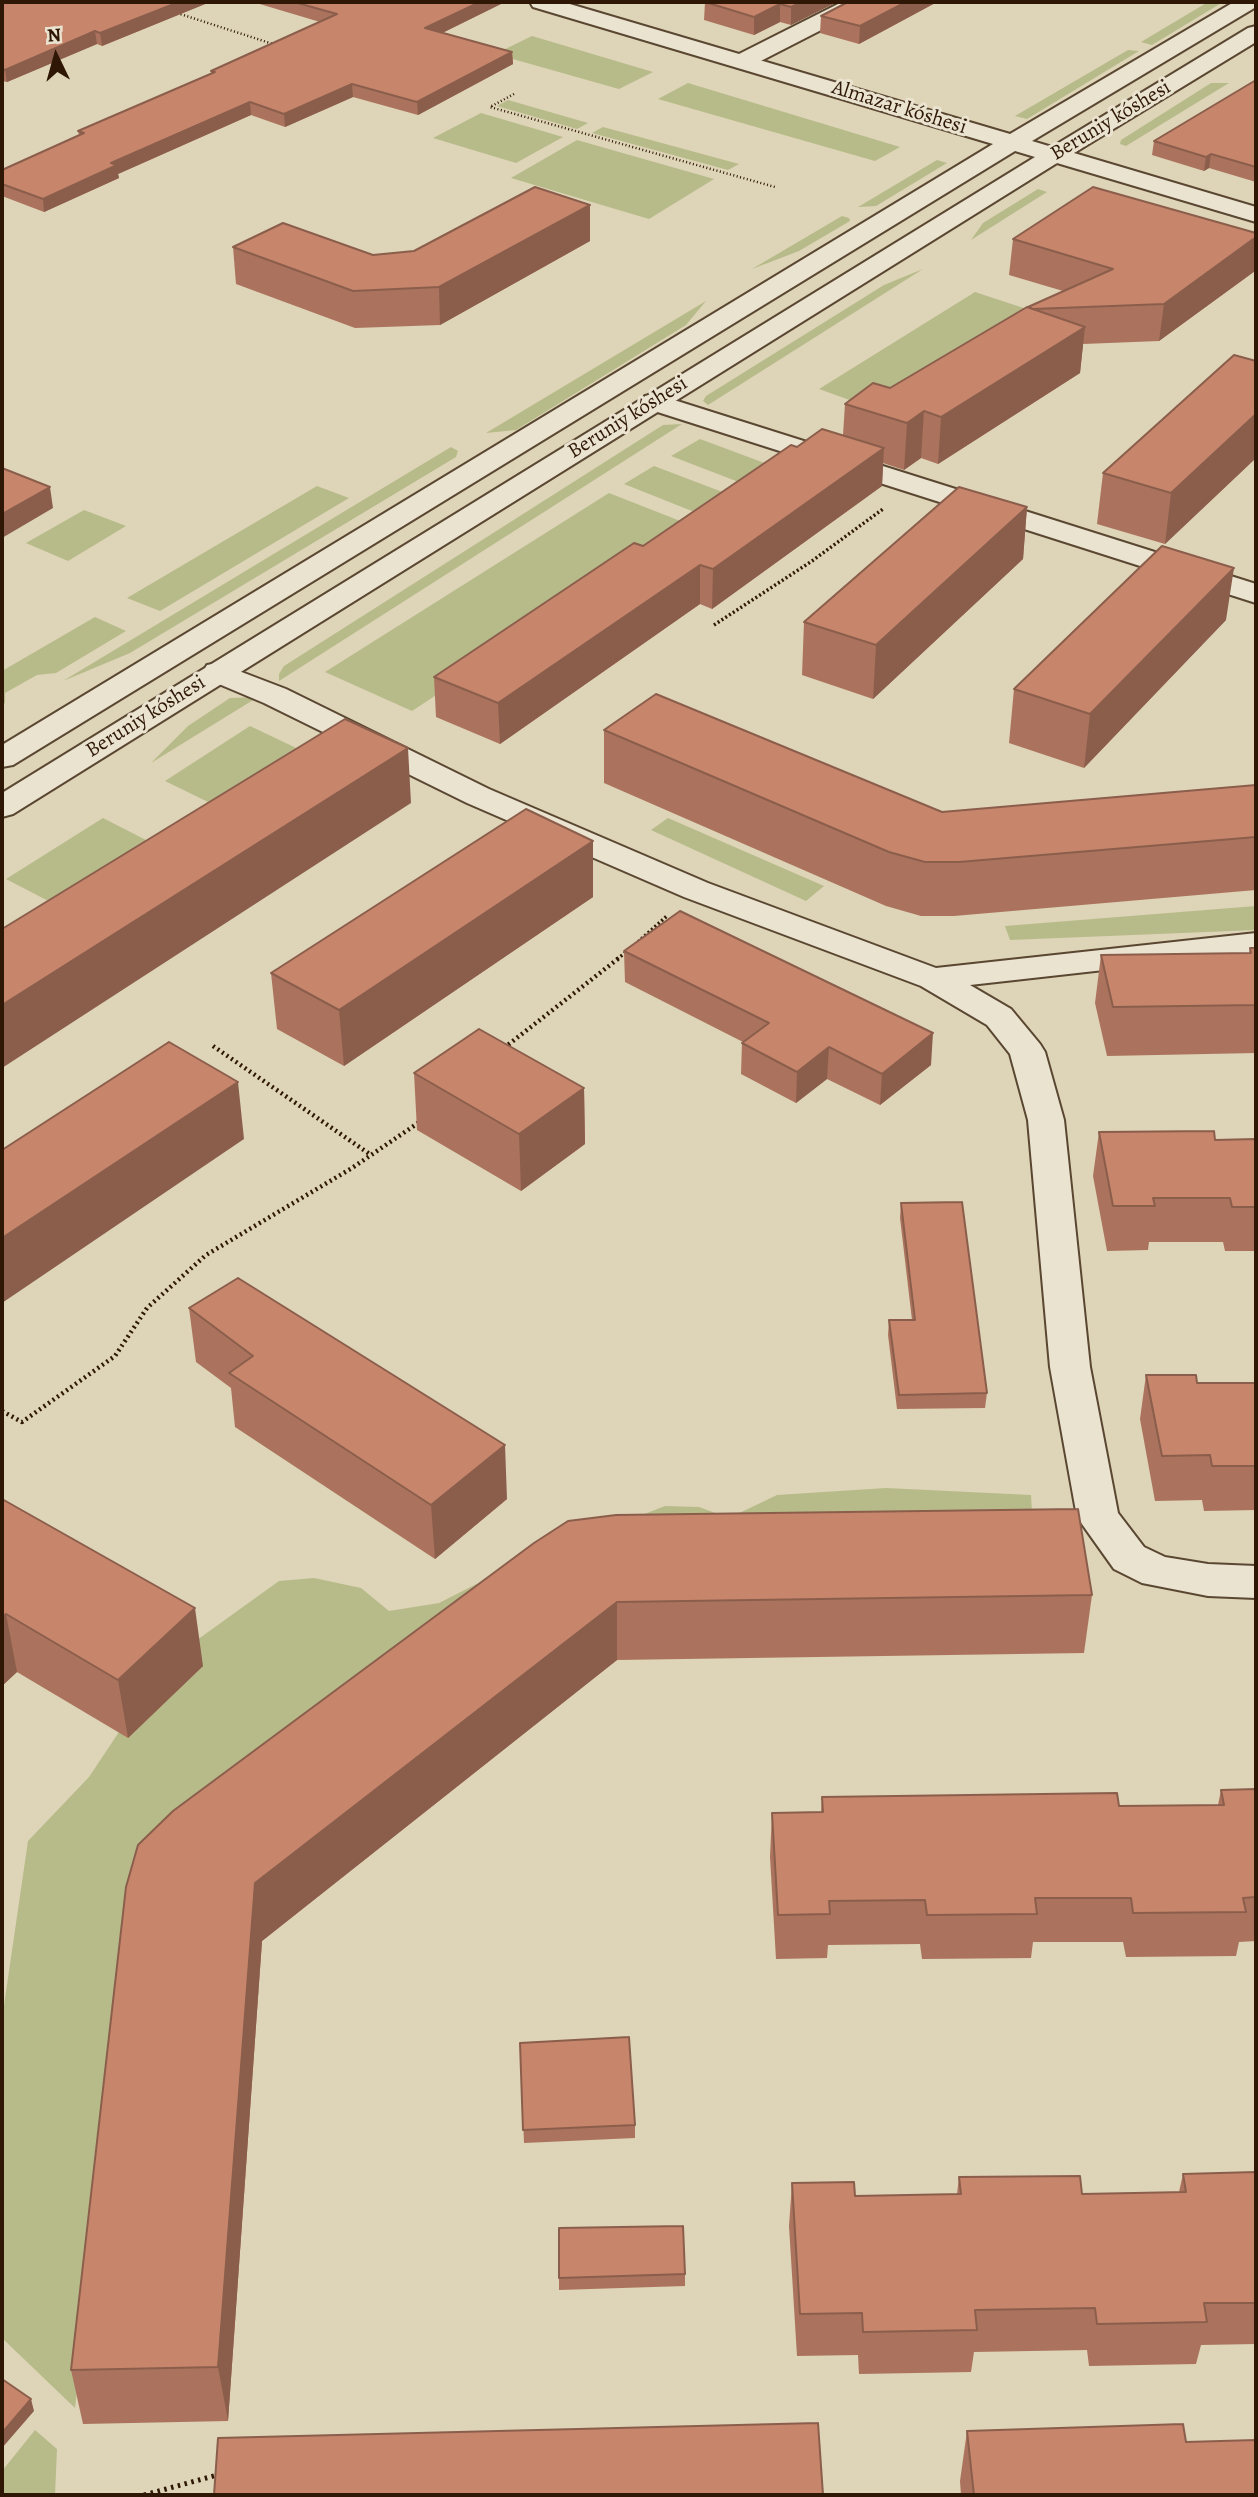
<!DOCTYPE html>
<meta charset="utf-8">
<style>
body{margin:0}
#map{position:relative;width:1258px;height:2497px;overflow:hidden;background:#ded4b7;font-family:Alegreya,serif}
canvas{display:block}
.frame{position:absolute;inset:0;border:4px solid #2e1805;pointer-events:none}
.north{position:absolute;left:21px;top:21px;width:70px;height:70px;-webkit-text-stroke:5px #eae3d0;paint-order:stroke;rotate:355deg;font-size:19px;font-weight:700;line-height:28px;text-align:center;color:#2e1805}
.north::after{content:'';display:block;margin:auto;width:24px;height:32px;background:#2e1805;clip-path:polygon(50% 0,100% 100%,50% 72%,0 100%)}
</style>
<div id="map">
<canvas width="1258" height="2497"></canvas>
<div class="frame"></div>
<div class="north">N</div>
</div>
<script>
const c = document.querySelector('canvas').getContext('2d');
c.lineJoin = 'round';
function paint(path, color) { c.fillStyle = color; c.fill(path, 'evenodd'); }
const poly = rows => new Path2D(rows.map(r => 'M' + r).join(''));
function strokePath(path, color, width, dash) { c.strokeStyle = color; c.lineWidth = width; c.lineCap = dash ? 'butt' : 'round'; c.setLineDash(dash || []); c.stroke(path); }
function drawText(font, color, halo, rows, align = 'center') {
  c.font = font + ' Alegreya,serif'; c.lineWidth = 6; c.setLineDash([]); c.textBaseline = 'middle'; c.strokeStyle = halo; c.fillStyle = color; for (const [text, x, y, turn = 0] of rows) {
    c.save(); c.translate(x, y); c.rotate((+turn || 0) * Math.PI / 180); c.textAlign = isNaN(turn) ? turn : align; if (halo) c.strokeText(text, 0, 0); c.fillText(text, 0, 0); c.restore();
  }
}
paint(poly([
 [1208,2,1223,2,1152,45,1141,42],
 [532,36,653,72,619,89,495,54],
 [1128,50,1139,51,1027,119,1015,116],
 [688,83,900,147,875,161,658,99],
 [1211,83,1229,83,1126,146,1120,144,1121,140],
 [508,100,588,123,577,129,497,106],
 [481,113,563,137,516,163,433,138],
 [603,127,739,164,728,170,592,133],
 [577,140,714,179,649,219,511,178],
 [937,160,947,163,876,206,858,207],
 [1038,189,1047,192,971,240,983,223],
 [842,216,849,218,850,221,799,251,752,269],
 [923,269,708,405,703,401,706,396,884,285],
 [975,292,1054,318,897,417,819,389],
 [706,301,686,325,516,430,486,433],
 [682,424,279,681,279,674,284,666,663,425],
 [700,439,778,468,749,486,671,456],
 [451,447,458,451,456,457,130,653,63,681],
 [654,466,733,496,702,515,624,484],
 [317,486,349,498,160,611,127,598],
 [609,493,693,526,412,711,325,672],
 [84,510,126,526,68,561,26,543],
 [95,617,126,631,56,673,37,675,5,693,5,703,2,705,2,671],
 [258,697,151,763,188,726,230,698],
 [250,726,334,766,247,821,165,781],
 [103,818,187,861,89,922,6,879],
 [668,818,824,886,806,901,651,830],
 [1256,906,1256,930,1010,940,1005,926],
 [886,1488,1031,1495,1032,1512,617,1569,127,1940,75,2408,2,2338,2,2019,28,1841,89,1777,165,1663,279,1581,314,1578,361,1588,389,1611,439,1603,516,1564,665,1506,699,1507,729,1518,777,1495],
 [35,2430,57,2449,55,2495,2,2495,2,2471]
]), '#b7bb8a');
const minor = poly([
 [842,2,869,2,866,7,751,66,743,68,735,66,732,61,735,56,842,2],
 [655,394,1256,584,1256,603,645,408,642,402,645,396,655,394],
 [218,663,286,689,489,789,708,883,936,968,1256,933,1256,953,970,985,1011,1009,1040,1044,1045,1052,1064,1120,1090,1367,1118,1513,1144,1547,1165,1557,1208,1564,1256,1566,1256,1598,1208,1596,1142,1583,1114,1569,1077,1517,1050,1367,1028,1120,1010,1054,987,1025,921,986,684,897,467,803,264,703,207,679,203,672,207,665,218,663]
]);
const tertiary = poly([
 [530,2,563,2,1010,134,1234,2,1256,2,1256,7,1032,141,1052,147,1248,28,1256,26,1256,42,1074,153,1256,207,1256,222,1057,163,13,814,2,817,2,793,1035,157,1015,151,13,765,2,767,2,745,993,144,533,7,530,2]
]);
strokePath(minor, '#5a4732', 4);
strokePath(tertiary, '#5a4732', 4);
strokePath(poly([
 [174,12,276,45],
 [514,94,490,107,775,187]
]), '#2e1805', 2.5, [1, 2.5]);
strokePath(poly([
 [714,625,812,561,883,509],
 [638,942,668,915],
 [617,959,629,950]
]), '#2e1805', 3.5, [2, 2.5]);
strokePath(poly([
 [213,1046,371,1155],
 [504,1048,619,958],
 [2,1411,22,1422,115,1356,147,1308,206,1255,352,1168,421,1121]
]), '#2e1805', 4.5, [2, 3.5]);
strokePath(poly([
 [144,2495,221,2474]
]), '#2e1805', 5, [2.5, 4.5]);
paint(minor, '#eae3d0');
paint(tertiary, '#eae3d0');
paint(poly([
 [2,2,210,2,102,46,97,44,7,82,2,81],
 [253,2,505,2,442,33,512,52,513,64,418,115,353,97,285,127,251,115,118,174,119,178,44,212,2,196,2,170,79,135,78,131,211,74,211,71,320,22],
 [705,2,837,2,791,25,780,22,754,35,704,20],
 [937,2,859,44,820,33,821,16],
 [1256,80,1256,182,1209,168,1204,171,1152,155,1154,141],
 [1256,233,1256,261,1255,271,1159,341,1083,344,1080,373,938,464,921,458,904,470,883,463,882,486,712,609,700,604,500,744,436,717,434,677,643,546,797,447,843,435,845,404,890,388,1028,307,1063,291,1009,275,1013,239],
 [590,241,440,325,355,328,236,284,233,247,373,255],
 [1256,361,1256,458,1165,544,1097,524,1103,473],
 [1027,507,1023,559,873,699,802,675,804,622],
 [1226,620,1084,768,1009,743,1014,689],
 [604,730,942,812,1256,785,1256,890,954,916,921,916,886,906,604,783],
 [593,841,593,897,344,1066,277,1029,271,973],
 [1250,948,1256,948,1256,1053,1107,1056,1095,1003,1101,955,1249,953],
 [624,951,931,1065,880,1105,827,1079,796,1103,741,1074,742,1043,743,1042,625,982],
 [414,1073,584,1088,585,1144,521,1191,417,1130],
 [1099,1132,1215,1140,1256,1139,1256,1251,1225,1251,1223,1242,1149,1242,1148,1250,1107,1251,1093,1176],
 [901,1203,987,1393,985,1408,897,1409,888,1335,889,1320,912,1320,900,1218],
 [189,1308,507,1499,435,1559,235,1427,231,1388,196,1362],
 [1146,1375,1197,1383,1256,1383,1256,1510,1204,1511,1202,1500,1155,1501,1140,1419],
 [2,1499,203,1666,128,1738,17,1672,2,1686],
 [534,1543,1092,1595,1084,1653,617,1660,262,1941,228,2421,83,2424,71,2370,126,1887],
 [1256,1789,1256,1941,1239,1942,1236,1956,1126,1957,1123,1942,1033,1942,1031,1958,922,1959,920,1944,828,1945,827,1958,776,1959,770,1857,772,1813,821,1812,822,1797,1119,1806,1218,1805,1221,1790],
 [520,2043,635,2125,635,2138,524,2143],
 [1256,2172,1256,2344,1201,2345,1196,2364,1089,2366,1087,2350,974,2352,971,2372,859,2374,858,2355,797,2356,789,2226,792,2183,855,2196,957,2194,959,2177,1082,2194,1179,2192,1183,2174],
 [559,2228,685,2274,685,2286,559,2290],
 [967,2431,1186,2442,1256,2495,961,2495,960,2481]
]), '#ab735d');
paint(poly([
 [179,2,210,2,102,46,100,33],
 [480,2,505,2,426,41,425,28],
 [802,2,837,2,791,25,791,7],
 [906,2,937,2,859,44,860,26],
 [780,4,780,22,754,35,754,17],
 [95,31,97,44,7,82,5,70],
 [512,52,513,64,418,115,417,102],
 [352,84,353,97,285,127,284,114],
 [250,102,251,115,118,174,119,178,44,212,43,199,111,163],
 [1211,154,1209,168,1204,171,1206,157],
 [590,205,590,241,440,325,439,287],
 [1256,237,1256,261,1255,271,1159,341,1164,304],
 [1085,327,1080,373,938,464,941,417],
 [924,411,921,458,904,470,907,423],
 [1256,414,1256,458,1165,544,1171,493],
 [884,448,882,486,712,609,713,569],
 [50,487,53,508,2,538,2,514],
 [1027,507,1023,559,873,699,876,645],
 [700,565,700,604,500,744,498,703],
 [1234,568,1226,620,1084,768,1090,714],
 [408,748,411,803,2,1068,2,1005],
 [593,841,593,897,344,1066,339,1010],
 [933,1033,931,1065,880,1105,882,1074],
 [829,1047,827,1079,796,1103,797,1072],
 [238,1082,244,1139,2,1303,2,1238],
 [584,1088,585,1144,521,1191,519,1134],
 [505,1445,507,1499,435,1559,431,1505],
 [617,1602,617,1660,262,1941,228,2421,218,2367,255,1883],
 [195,1608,203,1666,128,1738,118,1680],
 [6,1614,17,1672,2,1686,2,1618],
 [31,2399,34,2411,2,2448,2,2433]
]), '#8b5e4c');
const building = poly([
 [2,2,179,2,100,33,95,31,5,70,2,69,2,2],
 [294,2,480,2,425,28,512,52,417,102,352,84,284,114,250,102,111,163,117,165,43,199,2,184,2,170,84,133,78,131,215,72,211,71,337,14,294,2],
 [705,2,802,2,791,7,780,4,754,17,705,2],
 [848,2,906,2,860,26,821,16,848,2],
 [1256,80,1256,167,1211,154,1206,157,1154,141,1256,80],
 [535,187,590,205,439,287,353,291,233,247,283,223,373,255,414,251,535,187],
 [1093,187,1256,233,1256,237,1164,304,1033,309,1028,307,1113,269,1013,239,1093,187],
 [1027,307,1085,327,941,417,924,411,907,423,845,404,873,383,890,388,1027,307],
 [1234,355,1256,361,1256,414,1171,493,1103,473,1234,355],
 [822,429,884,448,713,569,700,565,498,703,434,677,634,543,643,546,791,445,797,447,822,429],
 [2,468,50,487,2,514,2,468],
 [959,487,1027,507,876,645,804,622,959,487],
 [1162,546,1234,568,1090,714,1014,689,1162,546],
 [656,694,942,812,1256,785,1256,837,959,862,925,862,889,852,604,730,656,694],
 [345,719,408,748,2,1005,2,929,345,719],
 [526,809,593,841,339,1010,271,973,526,809],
 [680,911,933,1033,882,1074,829,1047,797,1072,742,1043,769,1023,624,951,680,911],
 [1250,948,1256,948,1256,1005,1113,1007,1101,955,1251,953,1250,948],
 [479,1029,584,1088,519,1134,414,1073,479,1029],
 [169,1042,238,1082,2,1238,2,1150,169,1042],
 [1214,1131,1215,1140,1256,1139,1256,1207,1232,1207,1230,1198,1153,1198,1155,1206,1113,1206,1099,1132,1214,1131],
 [962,1202,987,1393,899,1395,889,1320,915,1320,901,1203,962,1202],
 [238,1278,505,1445,431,1505,229,1373,253,1356,189,1308,238,1278],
 [1146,1375,1196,1375,1197,1383,1256,1383,1256,1466,1212,1466,1210,1455,1162,1456,1146,1375],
 [2,1499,195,1608,118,1680,6,1614,2,1618,2,1499],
 [1078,1509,1092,1595,617,1602,255,1883,218,2367,71,2370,126,1887,138,1845,173,1811,534,1543,568,1521,616,1515,1078,1509],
 [1256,1789,1256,1897,1243,1898,1246,1912,1133,1913,1131,1898,1035,1898,1037,1914,927,1915,925,1900,829,1901,830,1914,778,1915,772,1813,823,1812,822,1797,1117,1793,1119,1806,1224,1805,1221,1790,1256,1789],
 [629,2037,635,2125,523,2130,520,2043,629,2037],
 [1256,2172,1256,2303,1204,2303,1207,2322,1097,2324,1095,2308,975,2310,977,2330,863,2332,862,2313,800,2314,792,2183,854,2182,855,2196,961,2194,959,2177,1080,2176,1082,2194,1186,2192,1183,2174,1256,2172],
 [683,2226,685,2274,559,2278,559,2228,683,2226],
 [2,2379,31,2399,2,2433,2,2379],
 [818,2423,823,2495,214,2495,218,2438,818,2423],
 [1183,2424,1186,2442,1256,2440,1256,2495,974,2495,967,2431,1183,2424]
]);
paint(building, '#c7866c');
strokePath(building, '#8b5e4c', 2);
drawText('21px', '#2e1805', '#eae3d0', [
 ["Almazar kóshesi",899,108,17],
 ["Beruniy kóshesi",1111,121,-31],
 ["Beruniy kóshesi",628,418,-32],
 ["Beruniy kóshesi",146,717,-32]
]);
</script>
